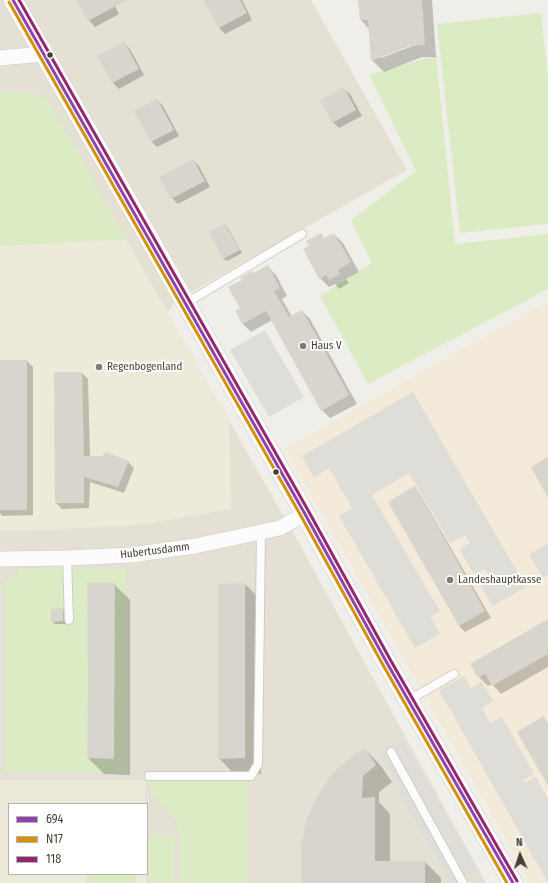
<!DOCTYPE html>
<style>
body{margin:0}
#map{position:relative;width:548px;height:883px;overflow:hidden;background:#f0eee8;font-family:"Fira Sans Condensed",sans-serif}
canvas{display:block}
.legend{position:absolute;left:8px;top:803px;width:140px;height:72px;box-sizing:border-box;background:#fff;border:1px solid #b5b2ad;margin:0;padding:5px 7px;list-style:none;font-size:12px;color:#453f33}
.legend li{display:flex;align-items:center;gap:8px;height:20px}
.legend b{width:20px;border:1px solid #b5b2ad}
.north{position:absolute;left:500px;top:835px;width:40px;height:40px;-webkit-text-stroke:3px #fff;paint-order:stroke;rotate:357deg;font-size:11px;font-weight:700;line-height:16px;text-align:center;color:#453f33}
.north::after{content:'';display:block;margin:auto;width:14px;height:18px;background:#453f33;clip-path:polygon(50% 0,100% 100%,50% 72%,0 100%)}
</style>
<div id="map">
<canvas width="548" height="883"></canvas>
<ul class="legend">
<li><b style="height:5px;background:#8e44ad"></b>694</li>
<li><b style="height:5px;background:#d3910a"></b>N17</li>
<li><b style="height:5px;background:#95276e"></b>118</li>
</ul>
<div class="north">N</div>
</div>
<script>
const c = document.querySelector('canvas').getContext('2d');
c.lineJoin = 'round';
function paint(path, color) { c.fillStyle = color; c.fill(path, 'evenodd'); }
const poly = rows => new Path2D(rows.map(r => 'M' + r).join(''));
function strokePath(path, color, width, dash) { c.strokeStyle = color; c.lineWidth = width; c.lineCap = dash ? 'butt' : 'round'; c.setLineDash(dash || []); c.stroke(path); }
function drawText(font, color, halo, rows, align = 'center') {
  c.font = font + ' "Fira Sans Condensed",sans-serif'; c.lineWidth = 4; c.setLineDash([]); c.textBaseline = 'middle'; c.strokeStyle = halo; c.fillStyle = color; for (const [text, x, y, turn = 0] of rows) {
    c.save(); c.translate(x, y); c.rotate((+turn || 0) * Math.PI / 180); c.textAlign = isNaN(turn) ? turn : align; if (halo) c.strokeText(text, 0, 0); c.fillText(text, 0, 0); c.restore();
  }
}
paint(poly([
 [0,0,311,0,407,170,195,290,175,300,168,313,296,538,486,883,0,883],
 [9,804,147,804,147,874,9,874]
]), '#e4e0d4');
paint(poly([
 [548,301,548,883,531,883,285,449]
]), '#f4ead9');
paint(poly([
 [126,239,229,421,231,509,140,525,44,530,0,531,0,246],
 [0,780,145,780,145,804,9,804,9,874,146,874,146,883,0,883]
]), '#eeead9');
paint(poly([
 [541,13,548,79,548,224,460,233,437,24],
 [436,55,455,244,548,234,548,289,368,384,320,296,372,263,351,220,416,171,369,75],
 [0,92,35,93,47,99,126,239,0,246],
 [18,569,126,569,127,772,5,772,5,580,18,579],
 [150,780,248,780,248,883,180,883,180,834,176,824,171,815,151,792],
 [149,837,174,837,174,883,149,883],
 [86,874,136,874,136,883,86,883]
]), '#dbecc5');
paint(poly([
 [265,330,304,397,269,417,230,350],
 [413,392,526,587,493,606,478,581,488,575,485,569,474,574,459,549,470,543,465,535,450,543,409,473,372,495,440,611,431,617,440,634,415,648,339,516,352,508,329,468,314,477,302,456],
 [548,543,548,575,543,578,529,555],
 [464,676,471,688,482,682,493,701,482,708,490,723,502,717,534,774,523,780,525,783,536,777,548,799,548,883,439,690],
 [402,739,478,870,456,883,451,883,397,790,400,788,379,753]
]), '#dfddd7');
paint(poly([
 [78,0,112,0,119,14,95,27,89,20],
 [210,0,242,0,252,20,225,34,219,28],
 [359,0,432,0,436,57,422,57,384,72,372,60,369,29,361,20],
 [414,43,415,45,381,58,381,56],
 [124,42,130,49,144,75,119,89,113,83],
 [343,88,350,94,362,116,339,128,333,122],
 [157,100,163,106,179,136,157,147,151,141],
 [193,160,199,166,210,187,178,204,172,198],
 [225,225,228,228,242,253,227,261,224,259,210,233],
 [321,234,325,239,334,234,343,243,359,272,346,279,349,283,339,289,335,284,329,287,320,278,304,250,310,246],
 [268,267,276,275,287,296,282,299,292,317,302,311,310,319,357,404,330,418,322,410,272,320,251,332,243,324,236,311,241,308,254,274],
 [0,361,27,361,33,367,33,515,2,516,0,513],
 [82,373,88,379,90,457,128,462,134,468,124,493,90,482,89,508,62,509,56,503],
 [414,488,420,494,491,618,465,632,459,626],
 [114,584,130,600,130,775,104,774,88,758],
 [245,584,261,600,261,774,235,775,219,758,219,585],
 [63,609,66,612,66,624,55,624,52,621],
 [548,620,548,667,501,694,492,684,488,686,479,677],
 [365,749,381,766,392,782,379,792,379,802,390,814,390,862,425,862,441,878,441,883,302,883]
]), '#0003');
paint(poly([
 [76,0,127,0,88,21],
 [203,0,240,0,247,13,219,28],
 [358,0,422,0,425,45,410,46,371,61,368,20,360,20],
 [124,41,139,69,112,83,97,56],
 [344,87,356,110,332,123,320,100],
 [157,99,174,130,151,142,134,111],
 [193,159,205,181,171,199,159,177],
 [225,224,240,250,223,259,209,232],
 [321,233,324,238,334,233,351,262,338,270,340,274,329,280,326,275,319,279,303,249,309,246,306,241],
 [268,265,280,288,274,291,289,317,302,310,349,395,321,411,266,311,242,324,235,311,240,308,228,287,242,280,240,278,252,271,254,273],
 [0,360,27,360,27,510,0,510],
 [54,372,82,372,84,456,102,456,106,452,129,461,118,487,84,477,84,503,55,503],
 [548,457,548,498,531,467],
 [415,486,485,611,459,626,388,502],
 [87,583,115,583,114,759,87,758,88,683],
 [245,583,245,758,218,759,218,584],
 [63,608,63,621,51,622,51,609],
 [548,619,548,654,492,686,485,674,478,678,470,664],
 [544,716,548,724,548,786,517,732],
 [365,748,376,765,363,776,362,798,375,797,375,861,425,861,425,883,301,883,301,844,307,819,315,800,331,775,355,754]
]), '#d8d5ce');
const service = poly([
 [186,303,302,234],
 [67,558,69,620],
 [409,700,454,674],
 [391,752,463,883],
 [149,776,251,776,258,764,261,532]
]);
const minor = poly([
 [0,58,43,54],
 [0,559,67,558,131,555,195,546,280,528,305,514]
]);
const tertiary = poly([
 [13,0,149,238,305,514,387,663,513,883]
]);
strokePath(service, '#cecbc5', 10);
strokePath(minor, '#cecbc5', 16);
strokePath(tertiary, '#cecbc5', 20);
strokePath(service, '#fdfcfc', 8);
strokePath(minor, '#fdfcfc', 15);
strokePath(tertiary, '#fdfcfc', 19);
strokePath(poly([
 [13,0,305,514,387,663,513,883]
]), '#8e44ad', 3);
strokePath(poly([
 [9,2,301,516,383,665,507,883]
]), '#d3910a', 3);
strokePath(poly([
 [19,0,309,512,391,661,517,881]
]), '#95276e', 3);
for (const [x, y, r, color] of [
 [50,55,3.5,"#453f33"],
 [303,346,4,"#817c72"],
 [99,367,4,"#817c72"],
 [276,472,3.5,"#453f33"],
 [450,580,4,"#817c72"]
]) { const dot = new Path2D(); dot.arc(x, y, r, 0, 2 * Math.PI); c.fillStyle = color; c.fill(dot); strokePath(dot, '#fff', 1.5); }
drawText('11px', '#453f33', '#fff', [
 ["Haus V",311,346],
 ["Regenbogenland",107,367],
 ["Landeshauptkasse",458,580]
], 'left');
drawText('11px', '#453f33', '#fff', [
 ["Hubertusdamm",155,551,-7]
]);
</script>
